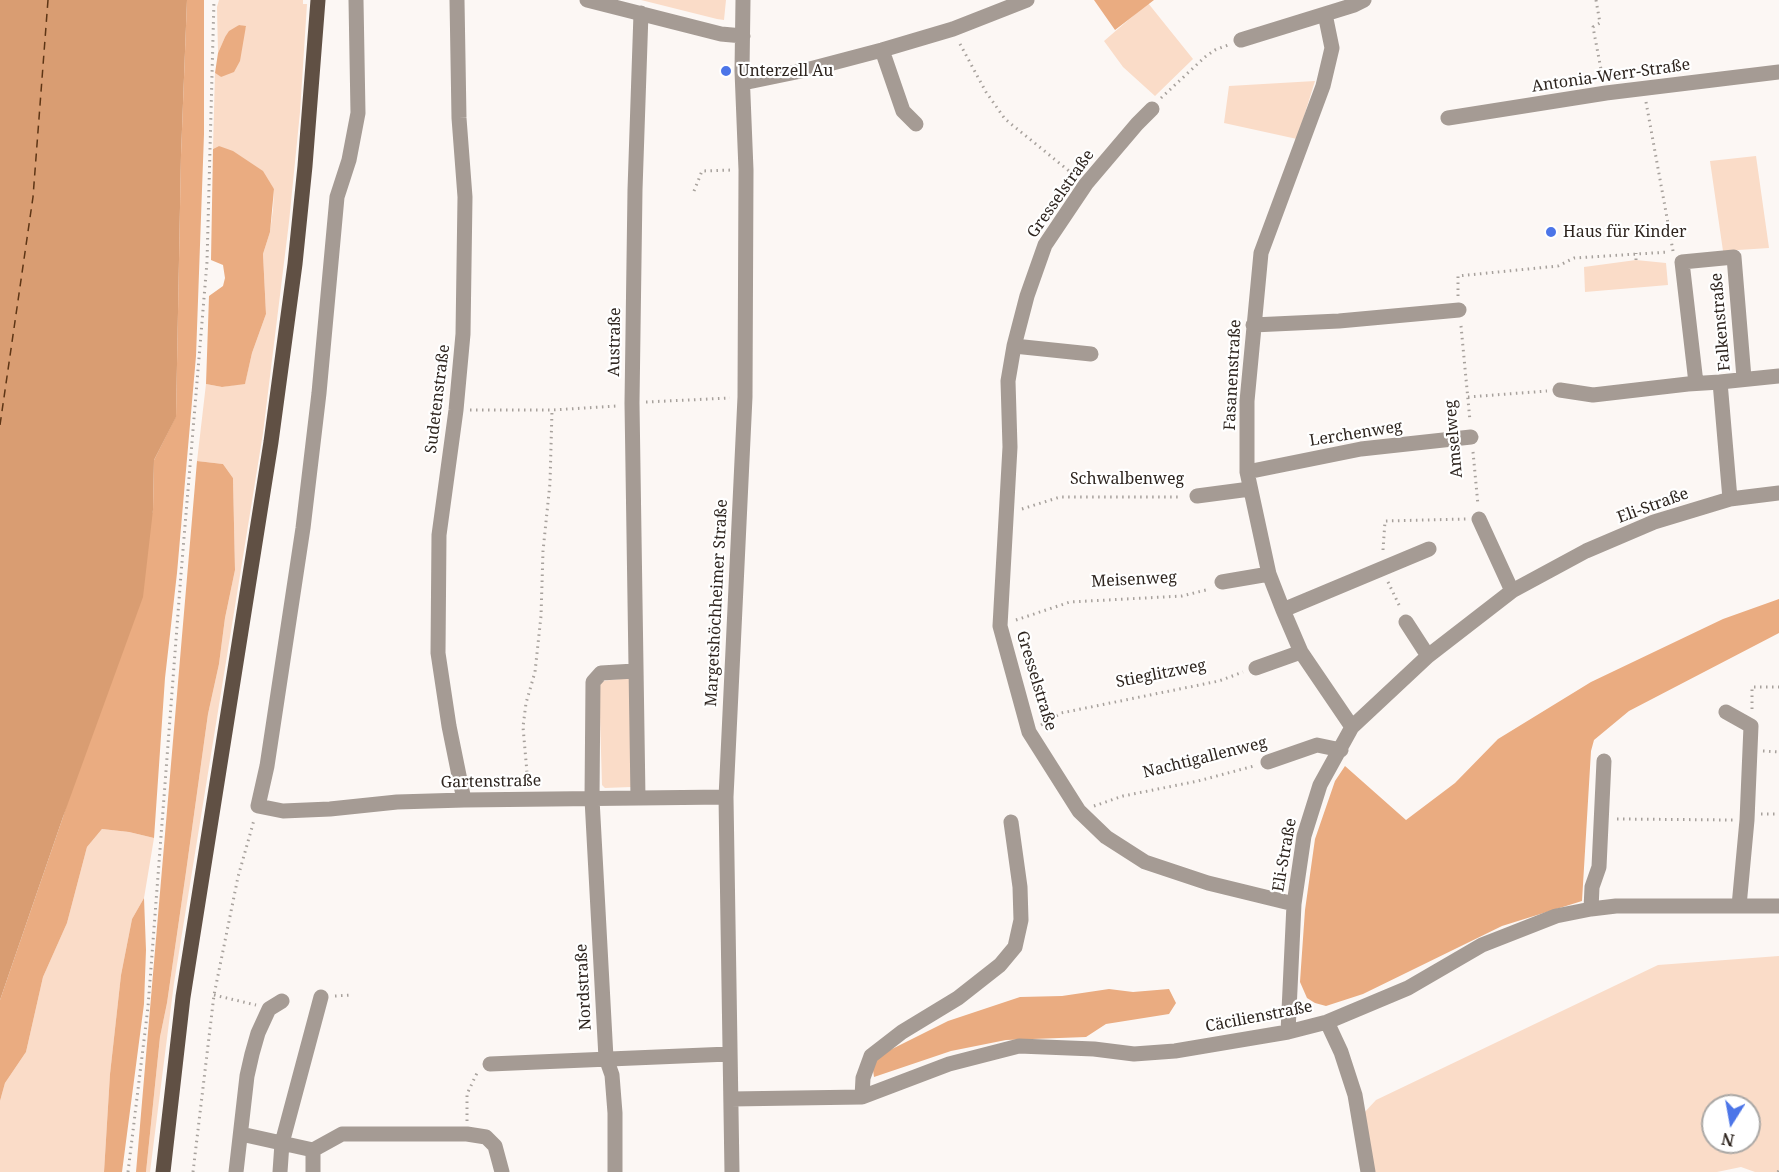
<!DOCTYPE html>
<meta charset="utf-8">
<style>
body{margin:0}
#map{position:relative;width:1779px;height:1172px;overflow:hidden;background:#fcf7f4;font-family:"Noto Serif",serif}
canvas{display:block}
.north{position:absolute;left:1701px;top:1094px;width:60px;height:60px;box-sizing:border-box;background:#fff;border:2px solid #aba8a5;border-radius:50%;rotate:191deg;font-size:16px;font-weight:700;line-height:24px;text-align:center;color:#2e251f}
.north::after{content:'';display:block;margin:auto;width:21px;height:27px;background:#4c75e8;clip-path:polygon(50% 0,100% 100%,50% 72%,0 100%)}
</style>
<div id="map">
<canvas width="1779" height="1172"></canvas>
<div class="north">N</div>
</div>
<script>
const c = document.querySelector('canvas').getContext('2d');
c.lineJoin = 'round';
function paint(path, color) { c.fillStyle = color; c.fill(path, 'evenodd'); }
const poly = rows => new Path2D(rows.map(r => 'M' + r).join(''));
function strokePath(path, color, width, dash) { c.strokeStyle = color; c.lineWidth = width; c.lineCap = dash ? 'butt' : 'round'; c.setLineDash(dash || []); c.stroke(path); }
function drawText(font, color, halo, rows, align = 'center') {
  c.font = font + ' "Noto Serif",serif'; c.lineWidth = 4.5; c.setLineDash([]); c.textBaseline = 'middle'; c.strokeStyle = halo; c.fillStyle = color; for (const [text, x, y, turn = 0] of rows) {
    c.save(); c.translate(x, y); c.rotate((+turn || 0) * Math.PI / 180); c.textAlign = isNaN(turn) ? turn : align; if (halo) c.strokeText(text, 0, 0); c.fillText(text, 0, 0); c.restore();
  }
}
paint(poly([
 [219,0,303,0,303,4,307,4,300,112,289,222,263,433,174,983,150,1172,146,1172,160,1037,167,1003,186,872,208,714,219,664,225,618,235,570,233,478,223,464,197,461,206,384,222,387,245,383,252,353,266,314,263,254,270,232,273,209,274,189,219,146,213,149,215,73,221,77,246,27,239,25,225,37,218,53,217,7],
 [641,0,726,0,724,20,717,19],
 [1148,3,1193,59,1155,96,1123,67,1104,41],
 [1315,81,1297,139,1224,123,1229,86],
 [1756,156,1769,248,1723,251,1710,161],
 [1636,260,1666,263,1668,285,1585,292,1584,267],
 [630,678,631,787,605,788,602,785,599,683,601,681],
 [102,829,129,832,154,838,144,898,132,919,121,975,110,1074,104,1172,0,1172,0,1101,5,1083,26,1052,43,977,67,923,87,847],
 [1779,956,1779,1172,1755,1172,1741,1167,1717,1172,1373,1172,1362,1115,1376,1100,1658,965],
 [1713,1106,1749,1106,1749,1142,1713,1142]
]), '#fadcc8');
paint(poly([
 [187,0,204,0,204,134,196,356,177,573,165,678,154,838,129,832,102,829,87,847,67,923,43,977,26,1052,5,1083,0,1101,0,1000,63,817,153,510,154,460,176,416,181,155],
 [1094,0,1154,0,1115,30],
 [239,25,246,26,240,61,234,72,221,77,215,73,218,53,225,37,229,31],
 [219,146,233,151,263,171,274,189,270,232,263,254,266,314,252,353,245,384,222,387,206,384,209,296,223,286,225,278,223,265,211,260,213,149],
 [197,461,223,464,233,478,235,570,225,618,219,664,208,714,186,872,167,1003,160,1037,146,1172,136,1172],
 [1779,599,1779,633,1629,711,1594,740,1591,751,1582,901,1502,926,1363,994,1326,1006,1315,1003,1307,998,1300,982,1301,967,1305,910,1315,839,1335,781,1345,766,1406,820,1455,783,1498,739,1591,682,1723,619],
 [144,898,146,950,144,1004,122,1172,104,1172,110,1074,121,975,132,919],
 [1109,989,1133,992,1169,989,1176,1003,1169,1014,1106,1024,1086,1037,1006,1040,951,1051,874,1077,873,1070,875,1062,884,1053,948,1021,1020,997,1062,996]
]), '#eaac81');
paint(poly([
 [0,0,187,0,181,155,176,417,154,460,153,510,143,597,63,817,0,1000]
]), '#d99d72');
strokePath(poly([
 [0,425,33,197,48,0]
]), '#5d3515', 1.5, [8, 6]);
strokePath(poly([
 [1596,0,1600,23,1593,27,1603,80],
 [960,44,986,92,1005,119,1074,175],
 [1161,98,1205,57,1215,50,1228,45],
 [1646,102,1673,251],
 [694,191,702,171,733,170],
 [1636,260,1636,253],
 [1458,296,1458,276,1558,266,1574,258,1669,252],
 [1461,326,1470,421],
 [1468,397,1547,391],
 [646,402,730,398],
 [470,410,552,410,616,406],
 [1473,452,1478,505],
 [1022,509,1060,497,1182,497],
 [1383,550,1385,521,1466,519],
 [1388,582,1401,609],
 [1016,620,1070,602,1182,596,1210,589],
 [1752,709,1752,687,1779,687],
 [1041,725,1061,713,1219,681,1243,672],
 [1763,751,1779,752],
 [528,784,523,727,526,703,535,672,541,616,543,551,550,483,552,410],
 [1094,806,1123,796,1198,781,1254,766],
 [1761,814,1779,814],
 [1617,819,1733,820],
 [214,995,256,1005],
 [335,996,351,995],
 [467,1121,467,1094,477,1073],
 [128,1172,148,1007,181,574,207,262,214,0],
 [193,1172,214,995,238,877,254,820],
 [1778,1172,1779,1170]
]), '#a7a19c', 3, [1.5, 4.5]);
strokePath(poly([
 [356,0,358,113,349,160,337,197,319,393,303,528,267,766,258,806,283,811,330,809,397,802,464,800,726,797],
 [457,0,459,118,465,197,463,334,456,410,439,535,438,653,449,726,464,800],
 [587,0,721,34,743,36],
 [1325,14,1332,48,1323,86,1261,253,1247,401,1247,472,1269,574,1283,610,1301,652,1352,727],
 [1241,40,1354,5,1364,0],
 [882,50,903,111,916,124],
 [743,83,806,70,882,50,953,29,1027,0],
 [1448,118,1606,93,1779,72],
 [1253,325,1339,321,1459,310],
 [1014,346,1027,296,1045,245,1086,184,1137,124,1152,109],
 [1091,354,1014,346,1008,381,1010,447,1000,626,1029,732,1079,811,1106,837,1145,862,1208,883,1294,904],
 [1696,383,1682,262,1734,257,1744,378],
 [1560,390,1593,395,1688,384,1720,382],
 [1247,472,1361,449,1471,437],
 [1197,496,1250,489],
 [1730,499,1720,382,1779,376],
 [1479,519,1512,591],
 [1222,582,1269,574],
 [1283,610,1429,549],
 [1406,622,1428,656],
 [1256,668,1301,652],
 [1726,712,1751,726,1747,820,1739,906],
 [1268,762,1317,745,1341,750],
 [638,798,632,403,635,190,641,13],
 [1591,909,1592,887,1599,867,1604,761],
 [1327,1022,1341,1052,1355,1095,1368,1172],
 [1288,1032,1294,904,1304,836,1320,785,1352,727,1428,656,1512,591,1586,551,1654,522,1730,499,1779,493],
 [490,1064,729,1054],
 [862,1097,863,1078,871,1056,902,1032,958,998,1000,965,1015,947,1021,920,1020,887,1011,822],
 [731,1099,862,1097,949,1064,1019,1046,1094,1049,1134,1054,1175,1051,1288,1032,1327,1022,1408,988,1482,945,1556,916,1591,909,1616,906,1779,906],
 [241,1134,313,1150,342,1134,467,1134,486,1137,495,1146,502,1172],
 [236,1172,247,1076,252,1054,258,1033,269,1009,282,1001],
 [280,1172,282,1143,321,997],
 [313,1172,313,1150],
 [615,1172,615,1113,612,1075,606,1058,592,799,593,682,601,673,635,671],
 [732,1172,726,797,745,397,746,170,742,71,743,0]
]), '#a59b94', 15);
strokePath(poly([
 [163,1172,183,997,271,442,295,264,305,166,318,0]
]), '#605044', 15);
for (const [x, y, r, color] of [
 [726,71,6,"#4c75e8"],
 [1551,232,6,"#4c75e8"]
]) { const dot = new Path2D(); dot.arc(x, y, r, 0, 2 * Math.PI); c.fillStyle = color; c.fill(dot); strokePath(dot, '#fff', 2); }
drawText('16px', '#2e251f', '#fff', [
 ["Unterzell Au",738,71],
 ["Haus für Kinder",1563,232]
], 'left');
drawText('16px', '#2e251f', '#fff', [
 ["Antonia-Werr-Straße",1611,76,-8],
 ["Gresselstraße",1061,194,-55],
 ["Falkenstraße",1721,322,-95],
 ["Austraße",615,342,-89],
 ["Fasanenstraße",1233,375,-87],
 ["Sudetenstraße",438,399,-83],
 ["Lerchenweg",1356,434,-9],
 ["Amselweg",1454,439,-95],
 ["Schwalbenweg",1127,479],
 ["Eli-Straße",1653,506,-20],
 ["Meisenweg",1134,580,-3],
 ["Margetshöchheimer Straße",717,603,-87],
 ["Stieglitzweg",1161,674,-11],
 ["Gresselstraße",1036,681,73],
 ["Nachtigallenweg",1205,758,-14],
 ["Gartenstraße",491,782,-1],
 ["Eli-Straße",1285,855,-80],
 ["Nordstraße",584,987,-93],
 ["Cäcilienstraße",1259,1017,-11]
]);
</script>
